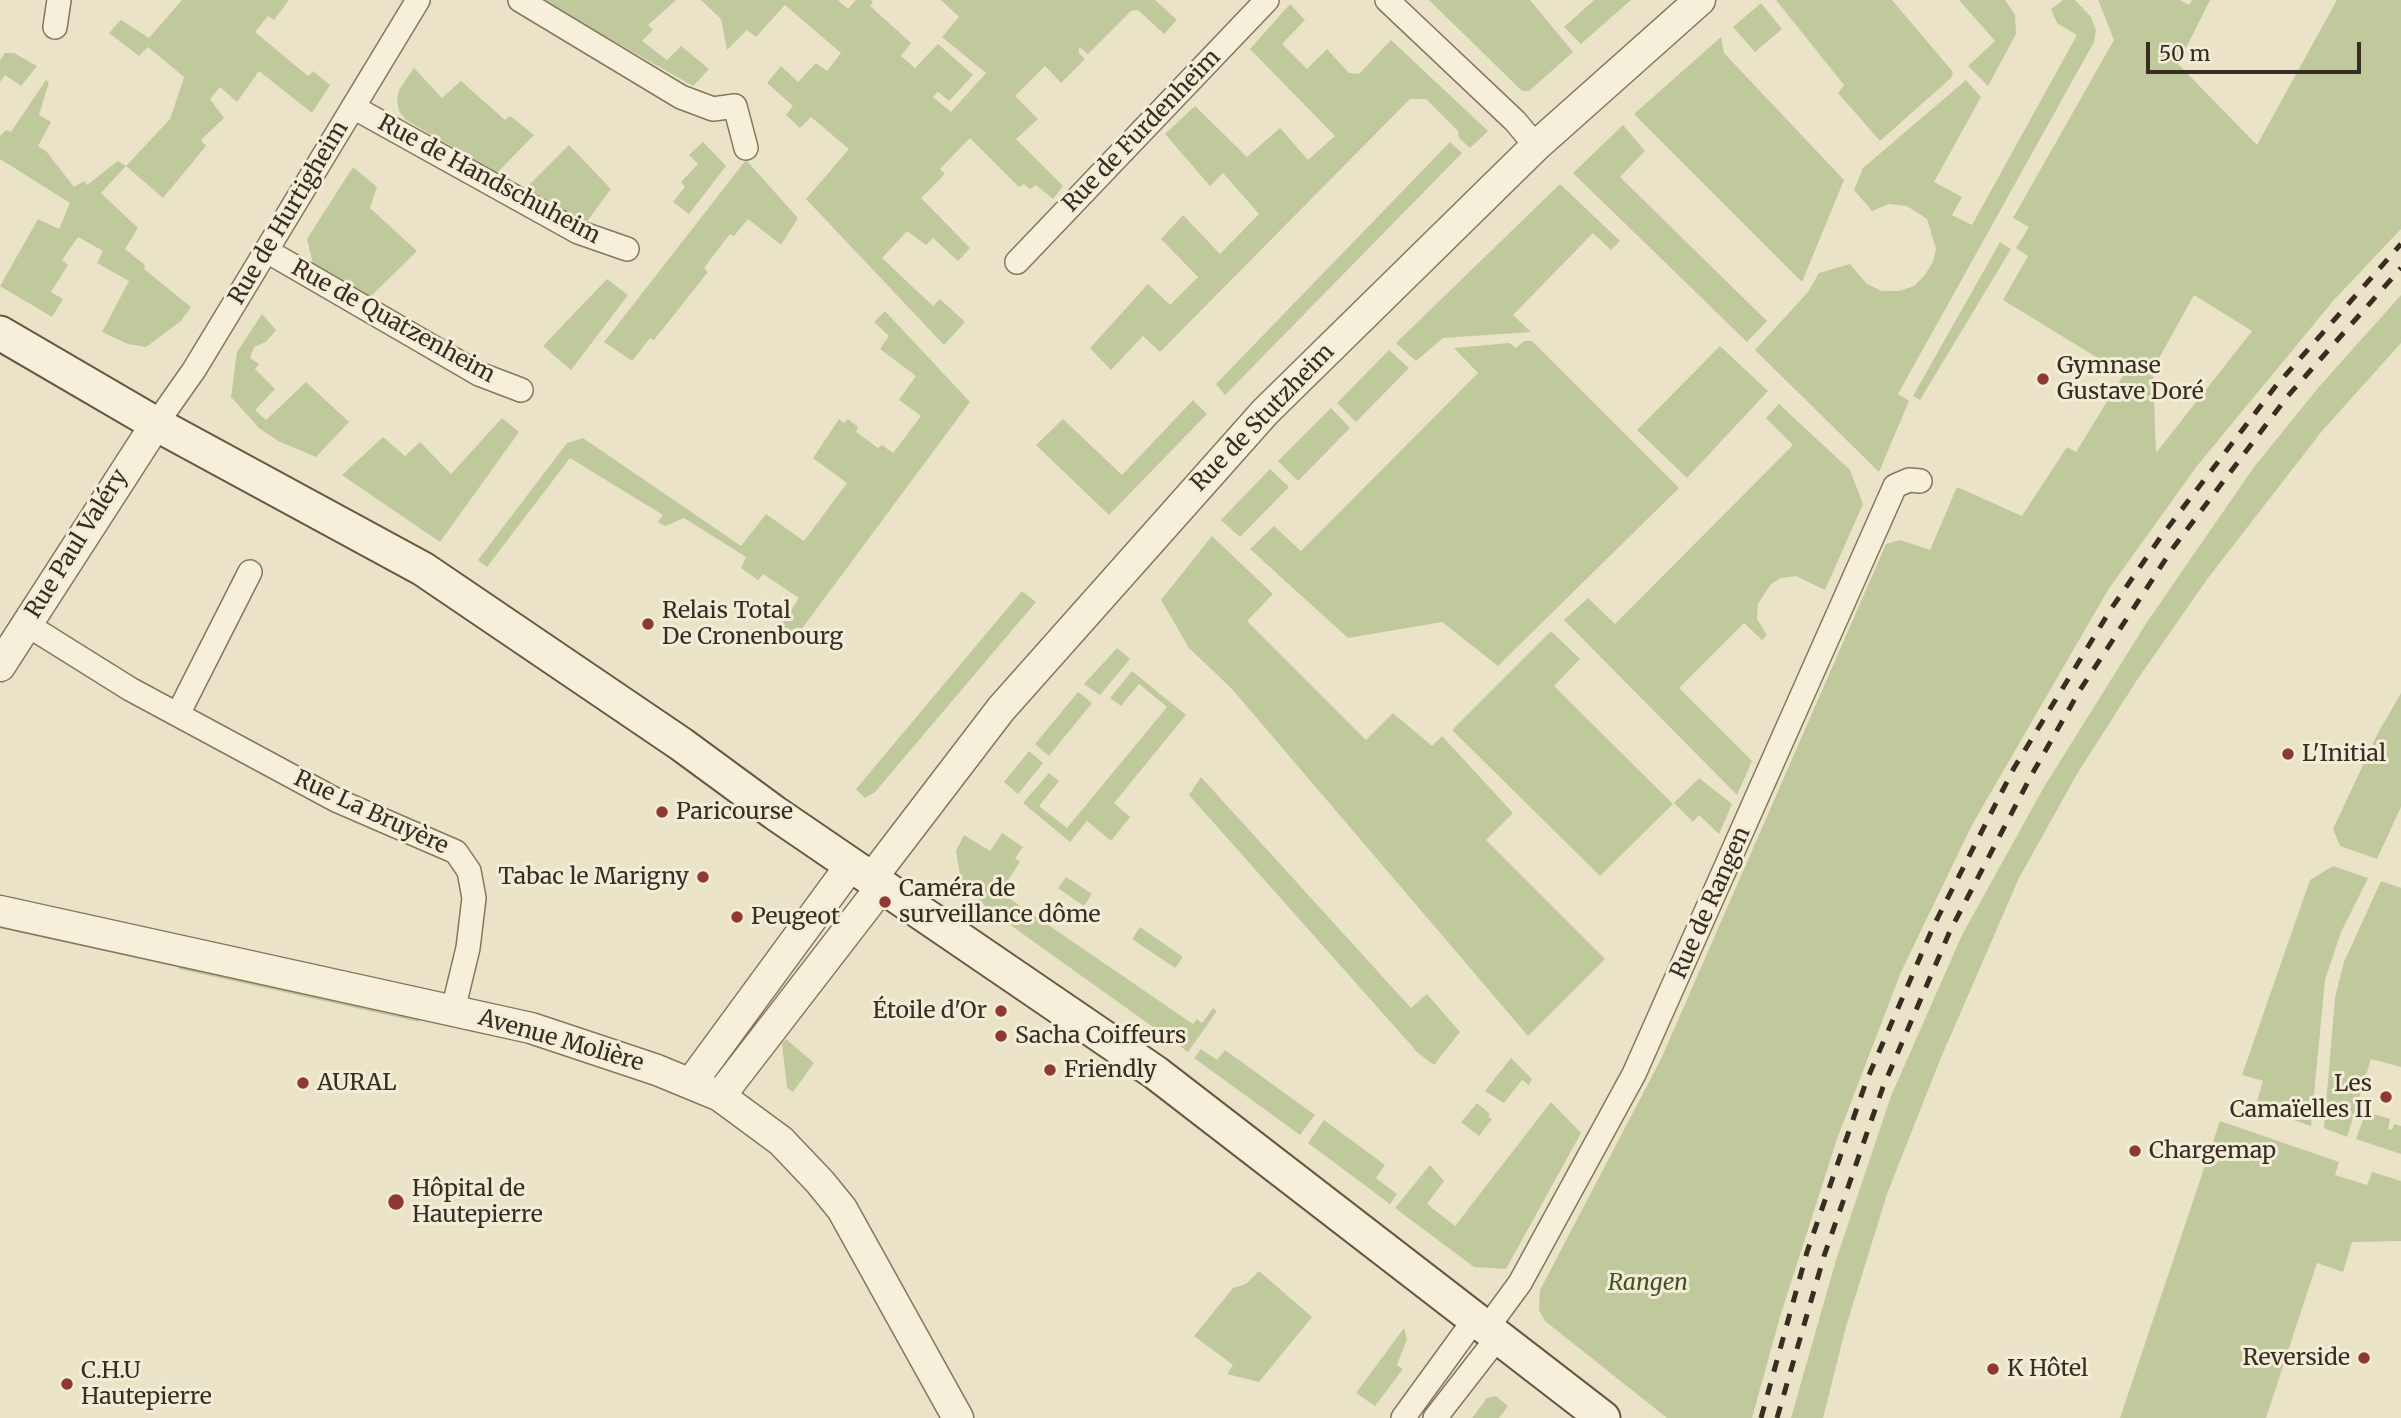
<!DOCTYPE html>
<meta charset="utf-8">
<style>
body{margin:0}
#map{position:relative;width:2401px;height:1418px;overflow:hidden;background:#ebe3c8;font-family:Merriweather,serif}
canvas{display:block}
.scale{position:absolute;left:2146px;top:42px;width:215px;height:32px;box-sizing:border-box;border:4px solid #372d21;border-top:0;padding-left:9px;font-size:21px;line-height:24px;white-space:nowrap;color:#372d21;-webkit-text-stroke:5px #f3edd7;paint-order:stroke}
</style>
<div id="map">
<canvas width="2401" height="1418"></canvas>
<div class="scale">50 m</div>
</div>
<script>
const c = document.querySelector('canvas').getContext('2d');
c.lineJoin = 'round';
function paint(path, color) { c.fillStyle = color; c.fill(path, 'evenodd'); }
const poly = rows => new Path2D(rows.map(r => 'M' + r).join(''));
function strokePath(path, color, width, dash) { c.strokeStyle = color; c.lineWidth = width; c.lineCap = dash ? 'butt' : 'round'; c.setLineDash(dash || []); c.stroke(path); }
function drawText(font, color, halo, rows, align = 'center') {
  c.font = font + ' Merriweather,serif'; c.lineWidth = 6; c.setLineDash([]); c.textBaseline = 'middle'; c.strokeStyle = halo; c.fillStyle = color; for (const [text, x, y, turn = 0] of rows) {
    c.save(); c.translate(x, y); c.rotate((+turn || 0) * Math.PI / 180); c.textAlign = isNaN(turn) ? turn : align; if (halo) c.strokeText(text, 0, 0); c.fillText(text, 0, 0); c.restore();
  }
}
paint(poly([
 [182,0,289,0,274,20,268,16,255,32,308,76,313,71,330,85,312,113,259,71,237,102,220,87,210,99,224,118,201,140,206,146,163,198,126,166,101,193,138,228,125,249,145,265,144,269,191,307,181,321,146,347,128,344,102,332,129,281,97,263,103,251,78,237,62,260,68,265,51,292,63,299,52,317,0,286,38,219,59,229,70,203,0,159,0,136,6,130,11,132,46,80,49,82,39,115,51,122,38,146,46,151,74,187,84,181,87,185,118,161,126,166,170,119,184,77,148,47,139,56,109,33,121,20,149,38],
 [541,0,676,0,648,25,653,30,642,41,667,60,681,46,709,69,693,86],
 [701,0,838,0,848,9,856,0,871,0,873,2,870,6,911,43,901,56,915,68,938,44,973,75,949,101,938,92,933,97,951,112,986,73,942,37,959,17,941,0,1155,0,1177,20,1164,34,1138,10,1131,11,1088,54,1079,47,1079,53,1085,59,1061,83,1045,66,1015,96,1038,119,1016,139,1063,186,1053,199,1036,185,1030,189,1024,184,1019,187,970,138,940,169,945,174,921,198,970,248,958,261,933,238,926,245,907,231,882,258,933,306,940,299,965,322,944,345,806,199,849,149,811,117,800,128,786,115,793,106,767,83,781,66,798,82,816,63,827,71,841,53,785,5,756,37,747,30,727,50,721,19],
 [1429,0,1530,0,1573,52,1529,91,1522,91],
 [1594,0,1631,0,1581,44,1564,27],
 [1776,0,1892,0,1953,72,1951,78,1880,141,1838,93,1844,85],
 [1959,0,2005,0,2015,15,2016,34,1988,86,1968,66,1995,41],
 [2063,0,2075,0,2091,17,2096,30,2094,42,1898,394,1909,401,1879,472,1755,350,1808,292,1819,273,1850,264,1867,284,1882,291,1899,291,1914,286,1924,276,1933,262,1936,249,1927,219,1907,206,1889,204,1872,211,1854,190,1863,168,1966,80,1981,97,1934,182,1962,197,1952,215,1972,225,2077,35,2057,23,2051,9],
 [2098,0,2180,0,2189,5,2192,0,2210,0,2178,64,2257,145,2337,0,2401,0,2401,229,2333,301,2197,466,2108,590,1972,825,1901,972,1837,1139,1780,1317,1752,1418,1667,1418,1545,1321,1539,1310,1540,1290,1661,1059,1886,544,1900,540,1930,550,1957,487,2022,516,2067,447,2076,452,2124,374,2003,300,2028,256,2016,248,2029,227,2013,218,2114,40],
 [2194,295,2252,331,2156,453,2153,369],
 [1761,3,1782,29,1755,52,1733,27],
 [1290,4,1305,20,1282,44,1307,69,1327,49,1349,73,1359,74,1391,40,1488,131,1470,148,1459,138,1458,131,1426,99,1410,99,1160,352,1143,336,1111,370,1090,348,1148,284,1170,305,1198,277,1161,239,1183,215,1220,254,1259,214,1223,173,1210,186,1165,134,1195,106,1247,157,1280,128,1308,160,1335,136,1250,49],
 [1721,37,1724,53,1844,180,1802,282,1634,114],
 [5,53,14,53,37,66,21,86,5,75,0,82,0,60],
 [414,68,442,98,461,81,505,120,510,116,534,135,497,173,406,120,399,111,397,100,399,90],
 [1623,125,1645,151,1620,177,1767,321,1747,342,1573,173],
 [703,142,726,166,689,214,673,202,685,187,681,182,698,164,689,155],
 [1450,142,1462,153,1225,395,1216,384],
 [569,145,611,189,585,224,526,188],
 [746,160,798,218,781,245,748,219,734,236,730,234,704,268,708,272,654,340,650,338,632,361,604,342],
 [353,167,377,187,370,208,417,251,370,297,313,264,307,239],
 [1560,184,1620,241,1611,250,1593,233,1513,315,1531,332,1443,338,1416,361,1396,343],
 [2000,242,2011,249,1920,400,1913,396],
 [607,279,628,295,571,370,543,346],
 [2401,295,2401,343,2322,431,2208,578,2139,677,2077,774,2019,878,1940,1060,1887,1194,1845,1330,1823,1418,1791,1418,1836,1260,1891,1096,1962,935,2044,787,2147,622,2254,467,2318,388],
 [885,311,970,402,789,646,774,636,799,598,763,574,758,580,741,568,746,557,684,518,665,526,658,522,663,515,570,458,487,567,478,560,567,443,583,438,741,546,766,514,804,541,847,483,813,458,839,419,844,423,848,419,858,427,856,432,878,448,882,445,893,453,921,416,899,400,916,376,880,349,889,336,874,322],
 [262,314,276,330,266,342,254,347,250,358,259,364,255,369,275,389,255,410,266,420,306,382,349,422,316,457,278,441,259,428,231,397,237,352],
 [1524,341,1532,341,1679,488,1498,666,1442,622,1348,638,1250,549,1274,526,1301,551,1478,373,1454,348,1509,343,1516,348],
 [1720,346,1768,391,1687,478,1637,430],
 [1389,350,1409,368,1356,422,1337,403],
 [1193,400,1207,414,1109,515,1036,445,1063,419,1122,475],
 [1779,404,1850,470,1863,504,1825,590,1796,576,1781,578,1771,584,1758,604,1757,619,1767,635,1762,640,1744,623,1679,688,1752,761,1737,795,1564,620,1588,598,1615,624,1793,445,1766,418],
 [1331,408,1350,428,1298,481,1278,461],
 [502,418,519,432,440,542,342,475,383,437,405,456,420,442,451,474],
 [1270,469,1289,487,1240,537,1221,520],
 [1212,536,1273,594,1247,621,1366,740,1393,713,1432,746,1442,736,1513,813,1486,840,1605,959,1528,1036,1232,689,1189,648,1161,600],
 [1022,591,1036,602,875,792,865,798,856,789],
 [1551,631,1580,659,1554,686,1673,804,1600,876,1452,730],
 [1117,648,1130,659,1100,695,1084,684],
 [1132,671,1186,715,1114,803,1130,817,1111,841,1087,821,1070,842,1023,803,1049,773,1059,781,1039,806,1067,828,1167,707,1139,684,1121,706,1110,698],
 [1078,692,1092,703,1049,756,1035,744],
 [2401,693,2401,807,2377,859,2340,846,2333,829,2378,733],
 [1029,751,1043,763,1018,794,1004,782],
 [1201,777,1411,1008,1427,994,1460,1032,1434,1065,1418,1053,1189,795],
 [1699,778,1732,804,1719,834,1699,815,1693,822,1674,803],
 [1002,833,1023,847,1015,858,1020,862,1000,892,1193,1024,1197,1019,1202,1023,1213,1008,1217,1011,1188,1052,988,909,961,881,956,851,964,835,990,851],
 [2333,866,2368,878,2341,932,2325,980,2311,1126,2255,1107,2263,1081,2242,1075,2310,880],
 [1066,877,1092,894,1084,906,1058,888],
 [2381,881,2401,888,2401,1067,2371,1059,2347,1137,2324,1128,2335,998,2344,962],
 [1140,927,1183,957,1175,968,1132,939],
 [180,964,420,1017,419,1022,179,969],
 [786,1039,814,1063,793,1092,787,1088,782,1044],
 [1201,1049,1217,1060,1225,1050,1315,1115,1300,1135,1194,1058],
 [1511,1058,1532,1079,1529,1085,1522,1080,1504,1103,1485,1091],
 [1551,1102,1581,1133,1506,1269,1474,1267,1395,1208,1430,1165,1444,1181,1427,1204,1455,1226],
 [1477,1103,1490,1114,1488,1117,1492,1119,1479,1136,1461,1122],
 [2366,1112,2390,1119,2388,1129,2392,1130,2394,1124,2401,1126,2401,1154,2356,1139],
 [1324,1120,1385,1165,1376,1178,1397,1194,1390,1204,1308,1143],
 [2220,1121,2339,1162,2335,1175,2367,1185,2372,1172,2401,1181,2401,1241,2352,1242,2343,1272,2317,1263,2266,1418,2120,1418],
 [1259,1271,1312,1317,1259,1382,1227,1374,1233,1365,1194,1336,1233,1288,1246,1284],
 [1404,1328,1407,1339,1397,1365,1403,1369,1375,1406,1356,1393],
 [1496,1396,1508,1406,1499,1418,1472,1418,1487,1398]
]), '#c0c99c');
const minor = poly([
 [520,0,681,97,713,109,735,106,746,148],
 [1387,0,1515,121,1536,146],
 [55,27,59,0],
 [353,107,578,232,627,249],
 [267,251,479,374,521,390],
 [1017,262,1267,0],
 [156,424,194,370,418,0],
 [26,624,130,689,336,800,456,852,469,871,474,898,468,948,453,1010],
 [178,714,250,572],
 [1487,1328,1520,1283,1634,1074,1895,486,1909,480,1920,481],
 [1403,1418,1475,1319],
 [1435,1418,1498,1337]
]);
const tertiary = poly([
 [0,666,156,424],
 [871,879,1001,709,1265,412,1536,146,1700,0],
 [0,911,531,1028,657,1070,720,1096,781,1141,820,1182,842,1209,958,1418],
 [691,1083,851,865],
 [720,1096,882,886]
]);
const secondary = poly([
 [0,333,156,424,423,569,681,744,775,813,1156,1073,1603,1418]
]);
strokePath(minor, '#86765e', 26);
strokePath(tertiary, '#86765e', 33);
strokePath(secondary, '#675741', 37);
strokePath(minor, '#f6f0da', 23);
strokePath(tertiary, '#f6f0da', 30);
strokePath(secondary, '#f6f0da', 33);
strokePath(poly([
 [1761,1418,1807,1252,1866,1082,1934,925,2014,768,2111,609,2160,538,2275,387,2401,244],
 [1777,1418,1824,1256,1883,1087,1950,931,2031,776,2080,690,2173,548,2287,397,2401,268]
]), '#372d21', 5, [12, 12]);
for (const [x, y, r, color] of [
 [2043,379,7,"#903933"],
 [648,624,7,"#903933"],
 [2288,754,7,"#903933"],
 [662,812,7,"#903933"],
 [703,877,7,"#903933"],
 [885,902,7,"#903933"],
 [737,917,7,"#903933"],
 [1001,1011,7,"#903933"],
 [1001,1036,7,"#903933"],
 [1050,1070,7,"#903933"],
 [303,1083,7,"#903933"],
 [2386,1097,7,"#903933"],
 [2135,1151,7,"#903933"],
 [396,1202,9,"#903933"],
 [2364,1358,7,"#903933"],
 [1993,1369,7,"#903933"],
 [67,1384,7,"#903933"]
]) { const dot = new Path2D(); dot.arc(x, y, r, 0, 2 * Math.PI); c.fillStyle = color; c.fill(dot); strokePath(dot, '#f3edd7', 2.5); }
drawText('23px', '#372d21', '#f3edd7', [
 ["Rue de Furdenheim",1142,131,-46],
 ["Rue de Handschuheim",489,180,28],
 ["Rue de Hurtigheim",289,213,-59],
 ["Rue de Quatzenheim",393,322,29],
 ["Rue de Stutzheim",1263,418,-46],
 ["Rue Paul Valéry",77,544,-58],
 ["Rue La Bruyère",371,813,25],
 ["Rue de Rangen",1711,903,-66],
 ["Avenue Molière",561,1041,16]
]);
drawText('23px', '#372d21', '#f3edd7', [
 ["Gymnase",2057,366],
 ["Gustave Doré",2057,392],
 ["Relais Total",662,611],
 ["De Cronenbourg",662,637],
 ["L'Initial",2302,754],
 ["Paricourse",676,812],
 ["Tabac le Marigny",689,877,"right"],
 ["Caméra de",899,889],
 ["surveillance dôme",899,915],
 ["Peugeot",751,917],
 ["Étoile d'Or",987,1011,"right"],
 ["Sacha Coiffeurs",1015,1036],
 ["Friendly",1064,1070],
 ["AURAL",317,1083],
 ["Les",2372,1084,"right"],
 ["Camaïelles II",2372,1110,"right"],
 ["Chargemap",2149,1151],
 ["Hôpital de",412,1189],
 ["Hautepierre",412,1215],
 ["Reverside",2350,1358,"right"],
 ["K Hôtel",2007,1369],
 ["C.H.U",81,1371],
 ["Hautepierre",81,1397]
], 'left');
drawText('italic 23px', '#445229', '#f3edd7', [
 ["Rangen",1648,1283]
]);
</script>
